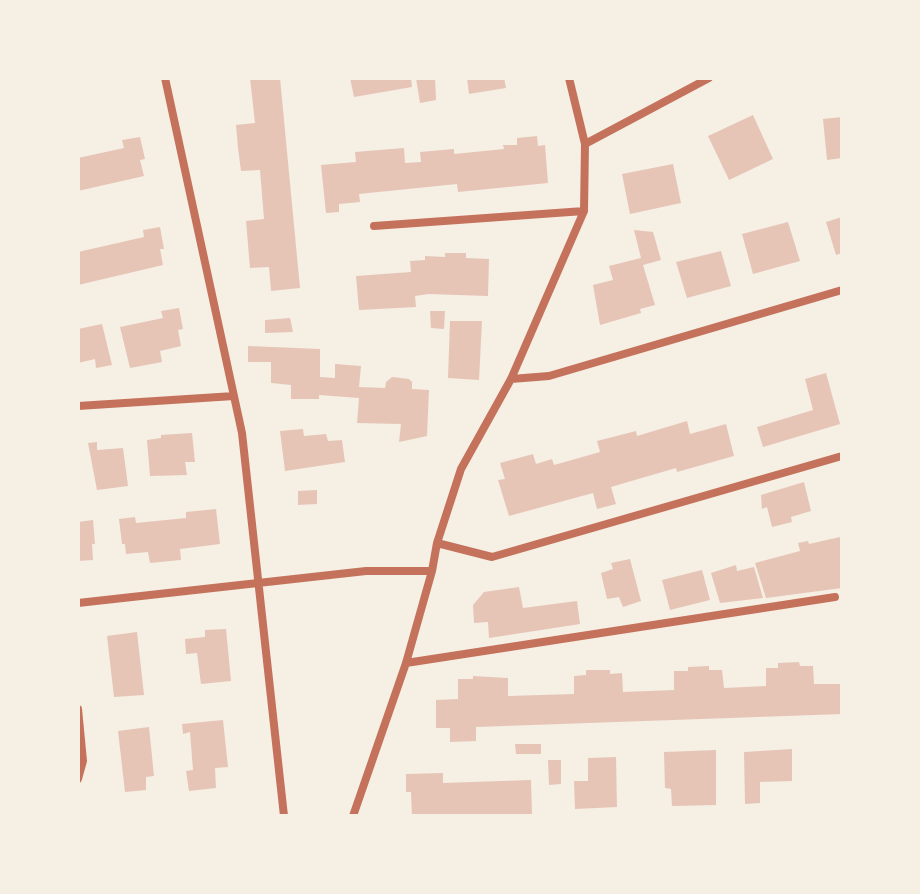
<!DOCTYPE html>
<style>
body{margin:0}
#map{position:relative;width:920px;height:894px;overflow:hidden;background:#f6efe4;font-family:Overpass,sans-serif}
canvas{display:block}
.frame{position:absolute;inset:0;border:80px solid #f6efe4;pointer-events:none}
</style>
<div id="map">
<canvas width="920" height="894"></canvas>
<div class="frame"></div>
</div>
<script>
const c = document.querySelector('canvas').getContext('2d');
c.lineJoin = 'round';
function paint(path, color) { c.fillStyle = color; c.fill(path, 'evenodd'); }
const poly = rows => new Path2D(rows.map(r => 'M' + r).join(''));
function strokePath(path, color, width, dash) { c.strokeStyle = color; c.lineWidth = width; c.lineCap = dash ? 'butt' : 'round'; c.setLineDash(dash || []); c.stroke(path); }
paint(poly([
 [250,78,280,78,300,288,271,291,269,267,250,268,246,221,264,219,260,170,241,171,238,148,236,125,255,123],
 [350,78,411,78,412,87,354,97],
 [416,78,435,78,436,100,420,103],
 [467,78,504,78,506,88,469,94],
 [753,115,773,159,729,180,708,136],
 [842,117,842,158,827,160,823,119],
 [537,136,538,146,545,145,548,183,458,192,457,184,359,194,360,202,339,204,339,212,326,213,321,165,356,162,355,152,404,148,405,163,421,162,420,152,454,149,454,154,504,149,503,145,517,145,517,138],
 [140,137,145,159,140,160,144,176,78,191,78,158,124,148,122,140],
 [673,164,681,203,630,214,622,174],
 [842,217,842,253,836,255,826,222],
 [788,222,800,261,753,274,742,234],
 [160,227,164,249,160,249,163,265,78,285,78,252,144,237,143,230],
 [634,230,653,232,661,260,643,265,655,305,640,309,641,313,600,325,593,285,613,280,609,266,641,258],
 [721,251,731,286,687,298,676,262],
 [445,253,466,253,466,258,489,259,488,296,428,294,415,296,416,307,359,310,356,276,411,272,410,261,425,260,425,256,445,257],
 [179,308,183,329,178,330,181,346,160,351,162,362,130,368,120,327,163,318,161,311],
 [430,311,445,311,444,329,431,328],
 [290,318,293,332,265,333,265,320],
 [450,321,482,321,479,380,448,378],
 [102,324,112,365,96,368,95,359,78,363,78,329],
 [248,346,320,349,320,377,335,378,335,364,361,366,359,387,385,388,386,382,392,377,409,379,412,382,412,389,429,390,427,436,399,442,401,424,357,423,359,398,319,395,319,399,291,399,291,385,271,383,271,362,248,362],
 [826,373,840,424,763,447,757,427,813,410,805,379],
 [687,421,690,434,726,424,734,456,677,472,676,468,611,487,616,504,597,509,593,493,509,516,498,480,505,479,500,463,533,454,536,464,552,459,554,465,600,452,597,441,636,431,637,436],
 [303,429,304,436,326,434,328,441,342,440,345,462,285,471,280,431],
 [192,433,195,462,185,462,187,475,150,476,147,440,161,438,161,435],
 [97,442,97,450,123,448,128,486,97,490,88,443],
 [804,482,811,511,791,517,792,522,772,527,767,507,762,509,761,495],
 [317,490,317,504,298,505,298,491],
 [216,509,220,544,180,549,181,560,150,563,148,552,126,554,125,544,122,544,119,519,135,517,136,523,186,518,186,512],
 [93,520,95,544,92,544,93,560,78,561,78,522],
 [840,537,842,588,766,598,755,563,800,551,798,543,808,541,809,544],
 [630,559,641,601,623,607,619,597,607,599,601,573,613,569,611,563],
 [736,565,737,571,754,567,763,598,720,603,711,573],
 [702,570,710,600,670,610,662,580],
 [519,587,523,608,577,601,580,624,489,638,488,622,474,623,473,605,484,592],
 [226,629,231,681,201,684,197,653,186,654,185,639,205,637,205,630],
 [137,632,144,695,114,697,107,636],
 [799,662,800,666,813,666,814,684,842,684,842,714,476,727,476,741,450,742,450,728,436,728,436,700,458,699,458,679,473,679,473,676,508,678,508,696,574,694,574,676,586,675,586,670,610,670,610,674,622,673,623,692,674,690,674,671,688,671,688,667,709,666,709,670,722,670,724,688,766,686,766,668,778,668,778,663],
 [223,720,228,767,215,768,216,788,189,791,186,771,193,770,190,732,183,734,182,724],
 [149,727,154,776,146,777,146,790,125,792,118,731],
 [515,744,541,744,541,754,516,754],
 [792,749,792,781,760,782,760,803,745,804,744,752],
 [716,750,716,805,672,806,671,789,665,788,664,752],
 [616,757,617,807,575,809,574,781,588,781,588,758],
 [548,760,561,760,561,784,549,785],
 [443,773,443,783,531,780,532,814,412,816,411,792,406,792,406,774]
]), '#e6c5b7');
strokePath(poly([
 [165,78,242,433,284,816],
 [585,144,709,78],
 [374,226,584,211],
 [511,379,549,376,842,290],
 [78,406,234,396],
 [437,543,492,557,842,456],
 [78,603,366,571,432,571],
 [406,663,835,597],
 [78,709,83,761,78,779],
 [353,816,406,663,432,571,437,543,461,469,511,379,584,211,585,144,569,78]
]), '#c5725c', 8);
</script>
